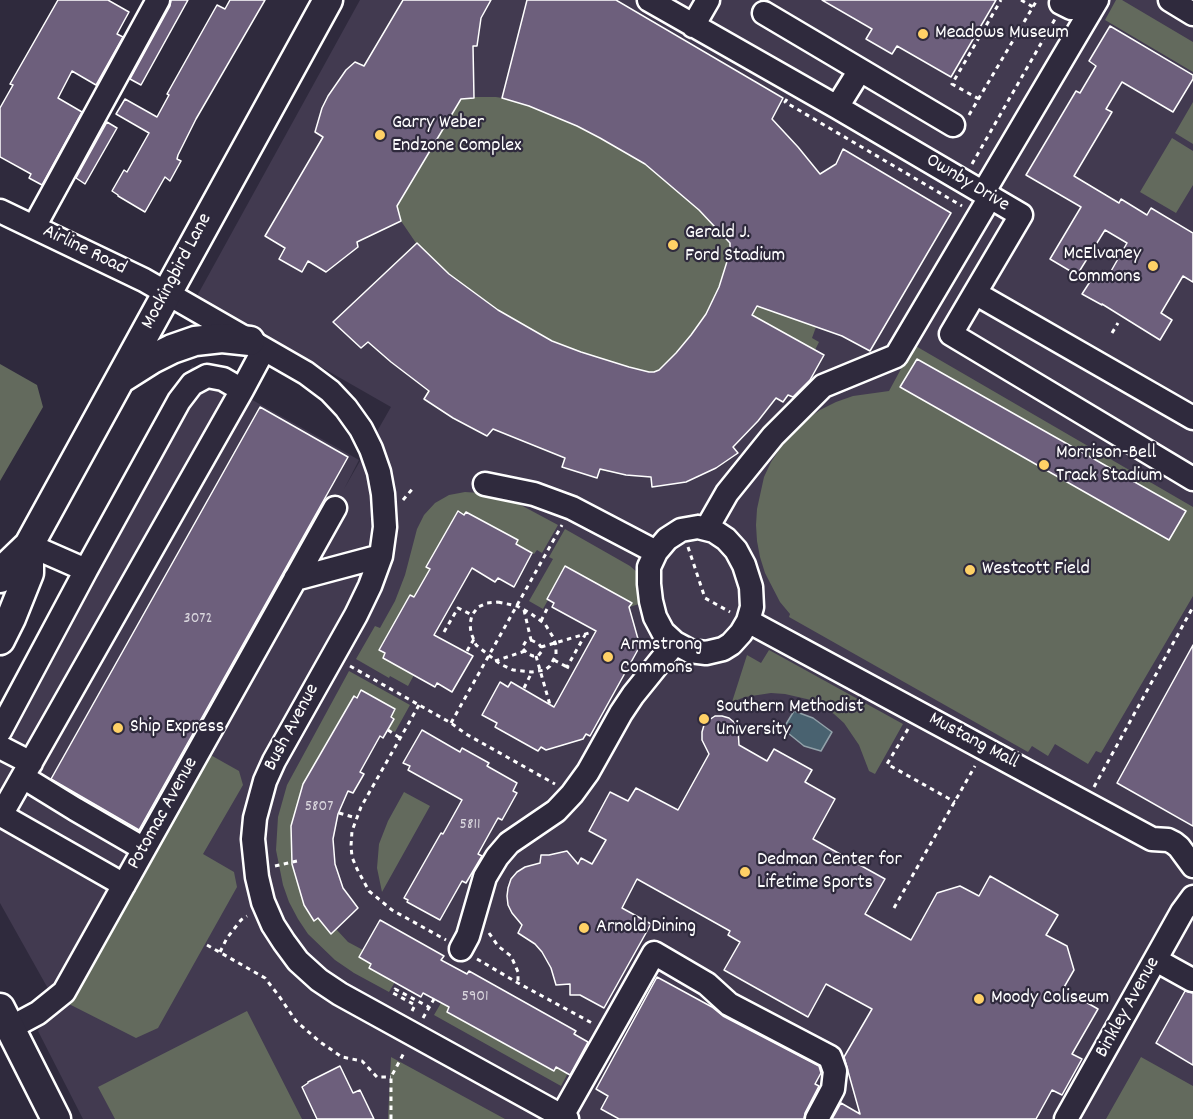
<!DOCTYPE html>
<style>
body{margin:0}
canvas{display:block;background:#2f2a3d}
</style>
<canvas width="1193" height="1119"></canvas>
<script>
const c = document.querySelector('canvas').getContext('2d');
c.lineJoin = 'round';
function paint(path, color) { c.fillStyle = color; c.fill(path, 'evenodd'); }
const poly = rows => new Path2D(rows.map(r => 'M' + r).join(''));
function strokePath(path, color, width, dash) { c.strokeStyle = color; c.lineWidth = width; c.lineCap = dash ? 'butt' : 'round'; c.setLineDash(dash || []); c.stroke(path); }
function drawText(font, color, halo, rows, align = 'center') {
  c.font = font + ' Dekko,sans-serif'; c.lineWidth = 4.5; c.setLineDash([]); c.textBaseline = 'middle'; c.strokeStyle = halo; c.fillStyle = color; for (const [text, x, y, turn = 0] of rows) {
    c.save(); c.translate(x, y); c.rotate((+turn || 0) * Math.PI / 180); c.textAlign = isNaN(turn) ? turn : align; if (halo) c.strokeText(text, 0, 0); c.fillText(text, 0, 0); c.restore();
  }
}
paint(poly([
 [360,0,1193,0,1193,1119,83,1119,38,1031,55,1001,0,903,0,712,192,366,359,460,344,489,391,407,197,296]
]), '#423a50');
paint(poly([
 [403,0,491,0,487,7,483,6,477,46,473,47,474,97,496,97,502,98,527,0,616,0,783,98,772,119,798,147,820,174,836,164,843,149,951,213,870,351,842,336,816,327,812,338,819,342,814,352,818,354,820,353,824,355,798,401,790,393,783,402,776,398,733,447,738,453,716,468,686,482,652,487,651,477,626,475,600,470,597,478,562,467,564,458,493,429,487,436,453,418,424,399,428,390,391,362,368,342,361,348,333,322,416,243,401,221,358,242,358,247,326,272,309,262,302,272,279,259,284,248,265,236,323,137,315,132,322,108,328,96,346,70,355,62,364,65],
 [1116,0,1122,0,1193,42,1193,72,1105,20],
 [1193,102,1193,144,1175,133],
 [1172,138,1193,151,1193,185,1176,213,1140,192],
 [914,345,1193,507,1193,596,1101,753,1096,751,1088,764,1055,744,1048,756,1032,746,1028,752,789,617,790,614,780,602,765,573,760,557,757,541,756,525,757,509,764,477,771,462,781,447,806,420,820,410,836,402,853,396,889,391],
 [0,364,37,385,43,407,0,481],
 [465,492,480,493,517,503,558,525,542,553,537,550,534,554,516,544,517,540,467,512,464,515,458,512,426,567,430,569,414,597,410,595,392,636,388,634,379,649,385,653,383,658,414,675,408,686,390,676,389,678,356,659,375,626,380,628,395,601,405,575,417,529,424,515,435,503,449,495],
 [565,529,630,566,638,573,643,603,629,607,631,603,565,566,547,599,548,600,543,609,529,601,553,559,549,557],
 [769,650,903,724,875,774,869,771,859,745,844,723,834,714,811,700,785,694,771,693,745,697,732,702,747,655,761,663],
 [349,671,410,705,395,732,388,729,394,719,391,717,395,709,361,690,340,720,330,738,306,908,313,920,318,918,331,934,336,929,348,942,363,950,359,957,371,964,369,968,395,982,389,992,354,973,335,960,308,934,298,919,289,902,283,885,276,850,278,817,287,785],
 [207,753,239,771,243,785,203,854,234,872,237,887,158,1028,136,1038,67,1003],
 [404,792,430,806,382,892,377,868,379,844,388,821],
 [441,1003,449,1007,447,1012,553,1071,556,1067,568,1073,561,1086,434,1015],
 [247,1011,302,1119,115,1119,98,1087],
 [391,1057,505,1119,388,1119],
 [1141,1057,1193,1086,1193,1119,1106,1119]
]), '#636a5d');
const water = poly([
 [794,711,813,718,832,732,821,751,804,746,783,729,794,711]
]);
paint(water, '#496270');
strokePath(water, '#92a1a9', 1.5);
const building = poly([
 [58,0,108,0,129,12,117,34,123,37,96,85,72,71,58,98,82,112,42,185,29,178,31,174,0,157,0,108,13,85,10,84,58,0],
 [171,0,188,0,141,85,130,79,170,6,171,0],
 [230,0,265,0,196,119,178,155,177,159,181,161,170,181,165,177,145,212,118,196,118,195,112,191,124,170,127,172,149,133,116,114,125,99,157,117,169,95,167,94,217,5,225,9,230,0],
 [403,0,491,0,481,18,477,46,473,46,474,98,461,99,397,206,401,221,357,242,358,247,326,272,308,261,302,272,279,259,285,248,265,236,323,137,315,132,322,108,328,96,346,70,355,62,364,66,403,0],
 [527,0,616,0,783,98,772,119,798,147,820,174,836,164,843,149,951,213,870,351,842,336,757,306,752,315,824,355,810,380,793,397,788,395,783,402,776,398,758,421,733,447,738,453,716,468,686,482,652,487,651,477,626,475,600,469,597,478,562,467,565,458,493,429,487,436,453,418,424,399,429,391,391,362,368,342,361,348,333,322,417,243,449,274,498,310,552,341,581,352,629,367,649,372,654,372,659,370,676,353,691,335,706,314,719,287,730,252,730,243,699,210,645,164,600,138,577,126,529,106,502,98,527,0],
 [822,0,996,0,951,77,897,46,892,54,866,39,872,29,822,0],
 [1110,26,1193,75,1193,79,1173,112,1122,82,1106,109,1112,112,1074,176,1119,203,1121,199,1147,215,1151,208,1193,233,1193,282,1183,276,1161,313,1172,320,1160,340,1102,304,1102,305,1082,294,1095,274,1106,280,1127,243,1105,230,1077,275,1050,259,1081,207,1026,175,1076,91,1080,93,1096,66,1089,61,1110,26],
 [107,122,117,128,85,184,76,178,107,122],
 [917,359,1186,511,1169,540,900,387,917,359],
 [260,407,348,457,139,830,51,779,260,407],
 [458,511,464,515,466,512,518,540,516,544,532,553,514,587,498,578,495,582,472,568,434,635,473,656,452,692,437,683,435,687,383,658,385,653,379,650,410,595,414,597,430,569,426,567,458,511],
 [565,566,632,603,629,607,640,646,590,736,586,734,583,739,546,750,541,747,538,751,495,727,497,723,482,715,500,682,508,687,511,682,554,707,596,631,552,607,554,603,547,599,565,566],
 [1193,645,1193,826,1117,783,1193,645],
 [361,690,395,709,391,717,394,719,383,738,380,736,360,772,364,774,353,793,348,791,338,814,333,839,335,864,343,888,358,908,331,934,318,918,314,921,304,905,292,864,291,826,303,784,354,696,357,698,361,690],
 [715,716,722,716,729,718,735,723,738,729,739,745,767,761,774,749,812,770,805,782,835,799,813,839,885,879,865,914,911,940,937,893,960,886,979,896,990,876,1058,915,1046,935,1067,946,1074,970,1063,989,1098,1009,1072,1054,1082,1059,1062,1095,1052,1090,1036,1119,832,1119,841,1103,860,1114,844,1057,872,1009,826,984,808,1017,724,970,740,942,728,935,730,931,637,879,622,908,651,924,604,1008,580,995,570,995,570,984,556,985,551,968,542,952,535,944,518,933,522,925,512,913,508,905,507,896,508,888,511,879,517,872,525,867,540,863,541,855,549,855,567,851,578,864,581,858,592,864,606,840,589,831,610,792,628,801,636,788,678,810,709,754,702,740,702,732,704,725,709,720,715,716],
 [422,730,460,752,462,748,489,763,487,766,517,783,513,791,517,793,502,820,498,818,478,854,482,856,466,883,462,881,440,920,407,902,408,900,404,898,441,833,443,834,462,800,408,770,410,766,403,763,422,730],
 [380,920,444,956,441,960,467,974,469,971,576,1031,574,1034,588,1042,570,1075,556,1067,554,1071,447,1012,449,1007,423,993,421,997,369,968,371,964,359,957,380,920],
 [657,977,712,1007,723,1016,819,1066,821,1073,815,1084,819,1086,805,1113,804,1119,619,1119,601,1109,608,1096,596,1089,657,977],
 [1185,991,1193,993,1193,1065,1156,1043,1185,991],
 [340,1066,353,1093,360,1090,374,1119,317,1119,302,1087,308,1083,308,1082,340,1066]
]);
paint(building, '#6d5f7c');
strokePath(building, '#fff', 1.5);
const minor = poly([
 [649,0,837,107,1021,215,975,293,1193,418],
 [1170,0,1193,14],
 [1061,3,1071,8,1081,6,1090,12],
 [764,13,953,125],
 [693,26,708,0],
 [837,107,860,70],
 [983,193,1097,0],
 [0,211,144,280,306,373,330,391,346,408,361,429,371,449,379,472,383,494,385,527,381,556,370,586,356,615,274,761,265,781,255,818,253,839,257,877,263,902,273,925,284,942,298,961,319,980,340,994,567,1119],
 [34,227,158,0],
 [975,293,951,334,1193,479],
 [485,484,534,494,572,508,656,552],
 [698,527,714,531,726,539,736,550,744,565,751,587,752,607,748,621,741,633,731,644,723,649,706,653,690,651,675,643,663,632,655,617,651,601,649,584,649,567,656,552,667,539,681,530,698,527],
 [707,528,727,493,773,436,823,386,896,356,990,197],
 [29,545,86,570,179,401,192,384,207,376,223,379,242,390,264,349],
 [295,579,381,556],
 [748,621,1152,839,1168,840,1174,843,1179,847,1193,866],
 [0,731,86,570],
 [0,747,31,763],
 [23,777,75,809,144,849],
 [124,885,1,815,242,390],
 [461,949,468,936,485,877,497,857,509,843,556,811,572,794,588,772,621,713,633,695,675,643],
 [1156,960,1192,980],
 [10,1028,38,1013,64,992,335,508],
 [562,1116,654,953,707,984,729,1004,830,1057,835,1071,833,1089,817,1119],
 [1066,1119,1182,912,1193,897]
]);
const major = poly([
 [122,378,152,359,172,349,195,341,222,338,250,341],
 [0,578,5,568,29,545,328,0],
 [0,640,11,618,29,573,29,545],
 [0,1008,56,1119]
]);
strokePath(minor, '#fff', 27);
strokePath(major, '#fff', 33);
strokePath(poly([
 [1021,0,1033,7],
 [787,99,785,102,962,206],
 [979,99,952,84,1001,0],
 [969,115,1037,0],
 [972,164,1055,19],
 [1112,333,1118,323],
 [403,500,414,487],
 [688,547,705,598,730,612],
 [498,602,517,606,530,613,545,624,553,637,556,645,556,655,550,666,545,670,532,672,513,670,500,664,476,645,471,633,470,624,472,615,478,607,487,603,498,602],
 [524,610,531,640],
 [541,621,547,609],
 [444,632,458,608,472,615],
 [531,640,539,644,541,647,542,651,538,656,533,656,528,654,522,648,526,641,531,640],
 [541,647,589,633],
 [467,651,474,639],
 [536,656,550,705],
 [554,660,567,667],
 [495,661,525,651],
 [350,666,451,723,466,734,555,784],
 [569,668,567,667,585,635],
 [524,688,532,672],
 [419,705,361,807,352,831,351,846,352,857,357,869,369,891,392,910,446,940],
 [451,723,562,525],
 [908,729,887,764,955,802],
 [388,730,400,738],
 [1094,787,1193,607],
 [339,813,356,818],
 [275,866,297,861],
 [894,908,975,766],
 [489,933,498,946,511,956,518,972,518,983],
 [207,945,265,978,279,996,296,1021,320,1042,342,1057,362,1061,377,1077,391,1077],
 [220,952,227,938,241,920,247,916],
 [477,959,518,983,592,1023],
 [412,1011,415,1005,393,993,395,989,429,1007],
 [423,1018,434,999],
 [391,1119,391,1077,405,1051]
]), '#fff', 3, [4.5, 4.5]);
strokePath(minor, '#2f2a3d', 22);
strokePath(major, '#2f2a3d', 28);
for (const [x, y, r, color] of [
 [923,34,6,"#ffd166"],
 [380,135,6,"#ffd166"],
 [673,245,6,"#ffd166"],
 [1153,266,6,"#ffd166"],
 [1044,465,6,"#ffd166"],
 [970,570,6,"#ffd166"],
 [608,657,6,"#ffd166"],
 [704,719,6,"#ffd166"],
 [118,728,6,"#ffd166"],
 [745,872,6,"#ffd166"],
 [584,928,6,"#ffd166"],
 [979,999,6,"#ffd166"]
]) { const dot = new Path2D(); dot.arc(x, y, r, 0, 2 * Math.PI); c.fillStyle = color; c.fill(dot); strokePath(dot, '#2f2a3d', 2); }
drawText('16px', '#dad7de', null, [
 ["3072",198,620],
 ["5807",319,808],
 ["5811",470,826],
 ["5901",475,998]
]);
drawText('20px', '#fff', '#2f2a3d', [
 ["Meadows Museum",935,34],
 ["Garry Weber",392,124],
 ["Endzone Complex",392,147],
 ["Gerald J.",685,234],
 ["Ford Stadium",685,257],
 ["McElvaney",1141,255,"right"],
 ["Commons",1141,278,"right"],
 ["Morrison-Bell",1056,454],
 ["Track Stadium",1056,477],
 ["Westcott Field",982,570],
 ["Armstrong",620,646],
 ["Commons",620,669],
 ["Southern Methodist",716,708],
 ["University",716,731],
 ["Ship Express",130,728],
 ["Dedman Center for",757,861],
 ["Lifetime Sports",757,884],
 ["Arnold Dining",596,928],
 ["Moody Coliseum",991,999]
], 'left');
drawText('20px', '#fff', '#2f2a3d', [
 ["Ownby Drive",967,184,31],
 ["Airline Road",84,251,26],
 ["Mockingbird Lane",178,272,-62],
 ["Bush Avenue",293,728,-62],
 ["Mustang Mall",973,742,28],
 ["Potomac Avenue",164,814,-61],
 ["Binkley Avenue",1129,1008,-61]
]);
</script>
